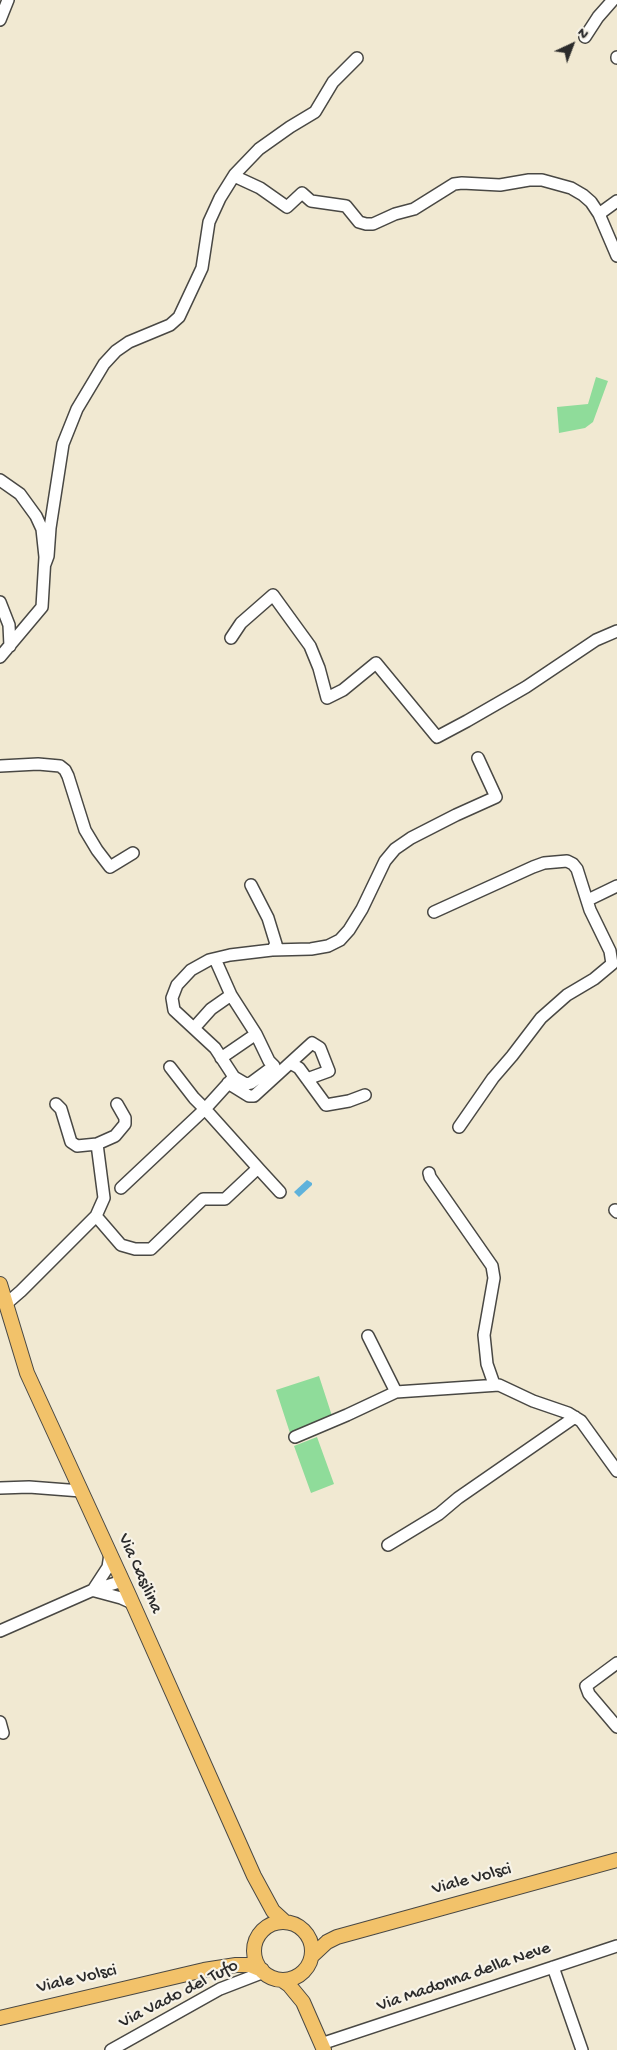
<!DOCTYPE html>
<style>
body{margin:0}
#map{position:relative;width:617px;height:2050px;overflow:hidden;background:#f1e9d2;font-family:"Gochi Hand",sans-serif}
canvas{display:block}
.north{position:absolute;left:547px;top:20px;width:50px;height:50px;-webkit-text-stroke:4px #f7f3e8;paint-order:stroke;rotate:43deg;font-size:14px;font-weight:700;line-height:20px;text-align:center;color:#2b2b2b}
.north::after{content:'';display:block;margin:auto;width:18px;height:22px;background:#2b2b2b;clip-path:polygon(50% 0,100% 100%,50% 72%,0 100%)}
</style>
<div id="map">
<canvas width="617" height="2050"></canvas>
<div class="north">N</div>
</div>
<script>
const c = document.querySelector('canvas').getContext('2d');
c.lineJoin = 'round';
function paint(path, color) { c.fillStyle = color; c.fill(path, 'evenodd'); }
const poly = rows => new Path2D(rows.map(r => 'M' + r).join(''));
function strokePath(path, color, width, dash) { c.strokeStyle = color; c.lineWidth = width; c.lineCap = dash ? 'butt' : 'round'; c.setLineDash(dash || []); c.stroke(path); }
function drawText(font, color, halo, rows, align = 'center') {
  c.font = font + ' "Gochi Hand",sans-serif'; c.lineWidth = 4.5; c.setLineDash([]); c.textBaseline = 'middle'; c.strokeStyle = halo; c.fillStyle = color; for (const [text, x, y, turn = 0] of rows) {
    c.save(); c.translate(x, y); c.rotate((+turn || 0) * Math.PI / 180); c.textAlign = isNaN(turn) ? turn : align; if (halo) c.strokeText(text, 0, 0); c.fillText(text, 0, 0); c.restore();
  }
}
paint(poly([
 [596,377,608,381,593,422,585,428,559,433,557,407,588,404],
 [319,1376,333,1419,290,1433,276,1390],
 [317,1437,334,1484,311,1493,294,1446]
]), '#8fdc9a');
paint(poly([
 [307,1180,312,1183,312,1185,299,1197,294,1192]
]), '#5fb2db');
const minor = poly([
 [0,20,8,0],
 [585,37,598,17,613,0],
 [617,57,617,58],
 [234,176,260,188,287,207,302,193,311,201,346,206,359,222,366,224,373,224,395,214,414,209,454,184,462,183,500,185,529,180,542,180,571,188,583,195,591,202,599,214,617,256],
 [599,214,617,201],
 [0,480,20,494,36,516,42,529,45,557,42,607,0,657],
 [45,564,48,556,50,528,63,444,77,409,104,364,116,351,129,342,170,325,179,317,202,268,209,222,220,198,235,174,259,149,290,127,315,112,333,82,357,58],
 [0,602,9,625,10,646],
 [231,638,241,623,273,595,310,646,319,668,327,698,343,690,376,663,437,737,467,721,526,687,596,640,617,631],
 [0,766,38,764,60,766,65,770,68,776,85,830,97,850,110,867,133,853],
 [588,900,617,886],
 [434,912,533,867,544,863,567,861,573,864,577,869,590,910,610,951,612,964,594,979,567,995,541,1018,512,1056,493,1078,459,1127],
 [272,950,311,949,328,946,340,940,349,930,362,909,385,861,395,849,411,838,456,815,496,797,478,758],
 [194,1028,211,1009,231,995,215,959],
 [221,1058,256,1034,231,995],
 [290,1063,299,1068,326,1105,349,1101,365,1095],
 [234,1077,246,1084,251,1083,274,1066,269,1061,256,1034],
 [228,1083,249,1096,254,1096,312,1043,320,1048,329,1071,307,1079],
 [56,1104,61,1109,71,1142,77,1146,97,1144],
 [258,1168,280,1192],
 [429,1173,430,1177,492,1266,494,1278,484,1335,487,1364,494,1384],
 [121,1188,205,1109,194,1098,170,1067],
 [615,1210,617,1212],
 [96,1216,104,1198,97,1144,115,1136,125,1124,125,1118,117,1104],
 [6,1304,21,1291,96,1216,121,1245,135,1249,151,1249,203,1199,225,1199,258,1168,205,1109,234,1077,215,1048,174,1010,172,998,177,985,191,970,209,960,230,955,272,950,276,944,268,918,251,885],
 [396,1392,499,1385,533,1401,568,1413,581,1421,617,1471],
 [295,1437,347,1415,396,1392,368,1336],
 [0,1488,29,1487,81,1491],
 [388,1545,439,1514,458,1498,575,1417],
 [93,1590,108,1567,110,1554],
 [95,1591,121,1598,132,1603],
 [0,1631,93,1590,116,1583,121,1577],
 [617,1663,586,1686,589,1694,617,1727],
 [0,1722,3,1733],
 [553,1967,582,2050],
 [321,2044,617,1946],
 [111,2050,220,1989,264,1972]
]);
const major = poly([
 [0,1284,27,1373,128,1593,254,1876,273,1911,285,1922],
 '254 1951a29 29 0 1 1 58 0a29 29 0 1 1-58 0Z',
 [312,1956,327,1942,337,1937,617,1860],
 [282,1980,289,1985,303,2002,324,2050],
 [0,2018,204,1970,236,1965,250,1965,262,1970]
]);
strokePath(minor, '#494844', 14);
strokePath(major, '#494844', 16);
strokePath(minor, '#fff', 11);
strokePath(major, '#f2c26a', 14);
drawText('18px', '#2b2b2b', '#f7f3e8', [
 ["Via Casilina",139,1574,66],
 ["Viale Volsci",472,1880,-15],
 ["Via Madonna della Neve",464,1978,-19],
 ["Viale Volsci",77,1980,-13],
 ["Via Vado del Tufo",179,1995,-27]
]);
</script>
